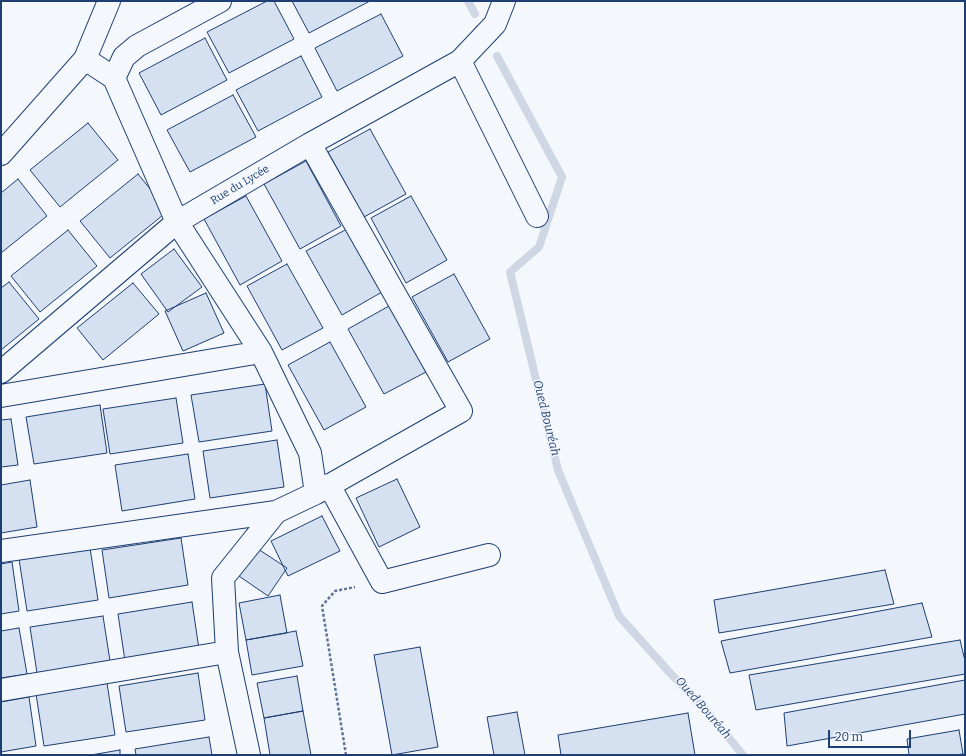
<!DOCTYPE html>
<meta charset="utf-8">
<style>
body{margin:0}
#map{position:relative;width:966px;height:756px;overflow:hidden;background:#f4f7fb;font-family:Bitter,serif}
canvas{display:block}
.frame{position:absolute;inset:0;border:2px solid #1d3f73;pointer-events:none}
.scale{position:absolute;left:828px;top:730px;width:83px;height:18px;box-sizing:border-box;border:2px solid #1d3f73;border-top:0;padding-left:5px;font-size:12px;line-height:14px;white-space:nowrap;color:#1d3f73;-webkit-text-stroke:3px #f4f7fb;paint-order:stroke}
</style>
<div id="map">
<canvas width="966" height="756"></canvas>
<div class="frame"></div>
<div class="scale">20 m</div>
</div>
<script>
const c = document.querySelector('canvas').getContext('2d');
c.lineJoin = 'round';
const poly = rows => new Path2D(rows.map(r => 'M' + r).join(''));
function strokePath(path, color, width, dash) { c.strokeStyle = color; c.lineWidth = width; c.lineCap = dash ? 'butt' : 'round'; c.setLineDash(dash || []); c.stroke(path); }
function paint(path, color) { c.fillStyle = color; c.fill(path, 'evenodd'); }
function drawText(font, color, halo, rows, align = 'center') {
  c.font = font + ' Bitter,serif'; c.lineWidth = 3; c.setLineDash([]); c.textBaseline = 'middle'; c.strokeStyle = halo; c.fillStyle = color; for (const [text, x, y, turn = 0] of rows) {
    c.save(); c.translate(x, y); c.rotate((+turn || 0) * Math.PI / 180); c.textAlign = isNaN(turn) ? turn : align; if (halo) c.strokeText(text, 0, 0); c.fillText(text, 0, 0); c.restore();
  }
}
strokePath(poly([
 [468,1,475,14],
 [497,56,562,177,539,247,510,272,558,470,619,616,670,673,705,709,743,755]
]), '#cfd7e4', 8);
const building = poly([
 [267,1,274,1,294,39,229,73,207,32,267,1],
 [292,1,370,1,309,33,292,1],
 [381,14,403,56,337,91,315,48,381,14],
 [205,38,227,80,161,115,139,73,205,38],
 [301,56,322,97,258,131,236,90,301,56],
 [233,95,256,137,190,172,167,130,233,95],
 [88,123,118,160,60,207,30,170,88,123],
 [370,129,406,194,364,217,328,152,370,129],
 [306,161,341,226,300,249,264,184,306,161],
 [138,174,168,211,110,258,80,221,138,174],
 [18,179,47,216,1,253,1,193,18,179],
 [246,196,282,261,240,285,204,219,246,196],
 [411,196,447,260,406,283,371,218,411,196],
 [347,229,382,292,342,315,306,251,347,229],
 [68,230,97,266,40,312,11,276,68,230],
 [174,249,202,287,168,312,141,274,174,249],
 [287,264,323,328,282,350,247,286,287,264],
 [454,274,490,339,448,362,412,297,454,274],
 [9,282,39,319,1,350,1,288,9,282],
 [133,283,159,314,103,360,77,328,133,283],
 [206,293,224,333,183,351,165,311,206,293],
 [389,306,426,372,384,394,348,329,389,306],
 [330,342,366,407,324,430,288,365,330,342],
 [265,384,272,431,199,442,191,395,265,384],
 [176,398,183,443,110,454,103,409,176,398],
 [100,405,107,453,34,464,26,417,100,405],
 [11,419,18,465,1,467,1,420,11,419],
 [277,440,284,487,210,498,203,451,277,440],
 [188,454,195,499,122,511,115,465,188,454],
 [397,479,420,527,379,547,356,498,397,479],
 [30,480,37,527,1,533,1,485,30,480],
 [322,516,340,551,288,576,271,541,322,516],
 [181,538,188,585,109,598,102,550,181,538],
 [255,547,287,568,268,596,236,574,255,547],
 [90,548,98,600,27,611,19,559,90,548],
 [12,562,19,611,1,614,1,564,12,562],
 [885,570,894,604,719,633,714,600,885,570],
 [280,595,287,633,246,640,239,603,280,595],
 [192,602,199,649,125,661,118,614,192,602],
 [922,603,932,637,730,673,721,641,922,603],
 [103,616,110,661,37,673,30,627,103,616],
 [19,628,27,674,1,678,1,631,19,628],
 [296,631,303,666,252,675,246,640,296,631],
 [960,640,965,661,965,674,756,710,749,675,960,640],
 [420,647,438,747,392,755,374,655,420,647],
 [198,673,205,720,126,732,119,686,198,673],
 [297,676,303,711,264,718,257,683,297,676],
 [965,680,965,714,787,746,784,713,965,680],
 [107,683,115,735,44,746,36,694,107,683],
 [29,697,36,746,1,752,1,702,29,697],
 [303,711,311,755,270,755,264,718,303,711],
 [517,712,525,755,494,755,487,717,517,712],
 [688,713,695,755,561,755,558,735,688,713],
 [959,730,963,754,955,755,909,755,907,739,959,730],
 [209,737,212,755,136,755,135,749,209,737],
 [120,750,120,755,91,755,120,750]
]);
paint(building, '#d5e0f0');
strokePath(building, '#1d3f73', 1);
const minor = poly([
 [85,59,114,78,177,222,261,352,310,453,316,493,276,512,223,578,227,652,249,755],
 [460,61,537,216],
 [114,78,124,57,137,46,220,1],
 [310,144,461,411,316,493],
 [1,372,177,222,310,144,460,61,495,24,504,1],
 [1,396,261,352],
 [329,485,382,582,489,555],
 [1,551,276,512],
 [1,690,227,652]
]);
const major = poly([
 [1,154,85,59,109,1]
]);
strokePath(minor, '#1d3f73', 24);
strokePath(major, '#1d3f73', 24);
strokePath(poly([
 [346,755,322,606,335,591,355,587]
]), '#5e769c', 2.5, [3, 2]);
strokePath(minor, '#f4f7fb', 22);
strokePath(major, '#f4f7fb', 22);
drawText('11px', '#1d3f73', '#f4f7fb', [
 ["Rue du Lycée",240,185,-31]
]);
drawText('italic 12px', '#1d3f73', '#f4f7fb', [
 ["Oued Bouréah",546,418,76],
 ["Oued Bouréah",703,708,49]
]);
</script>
